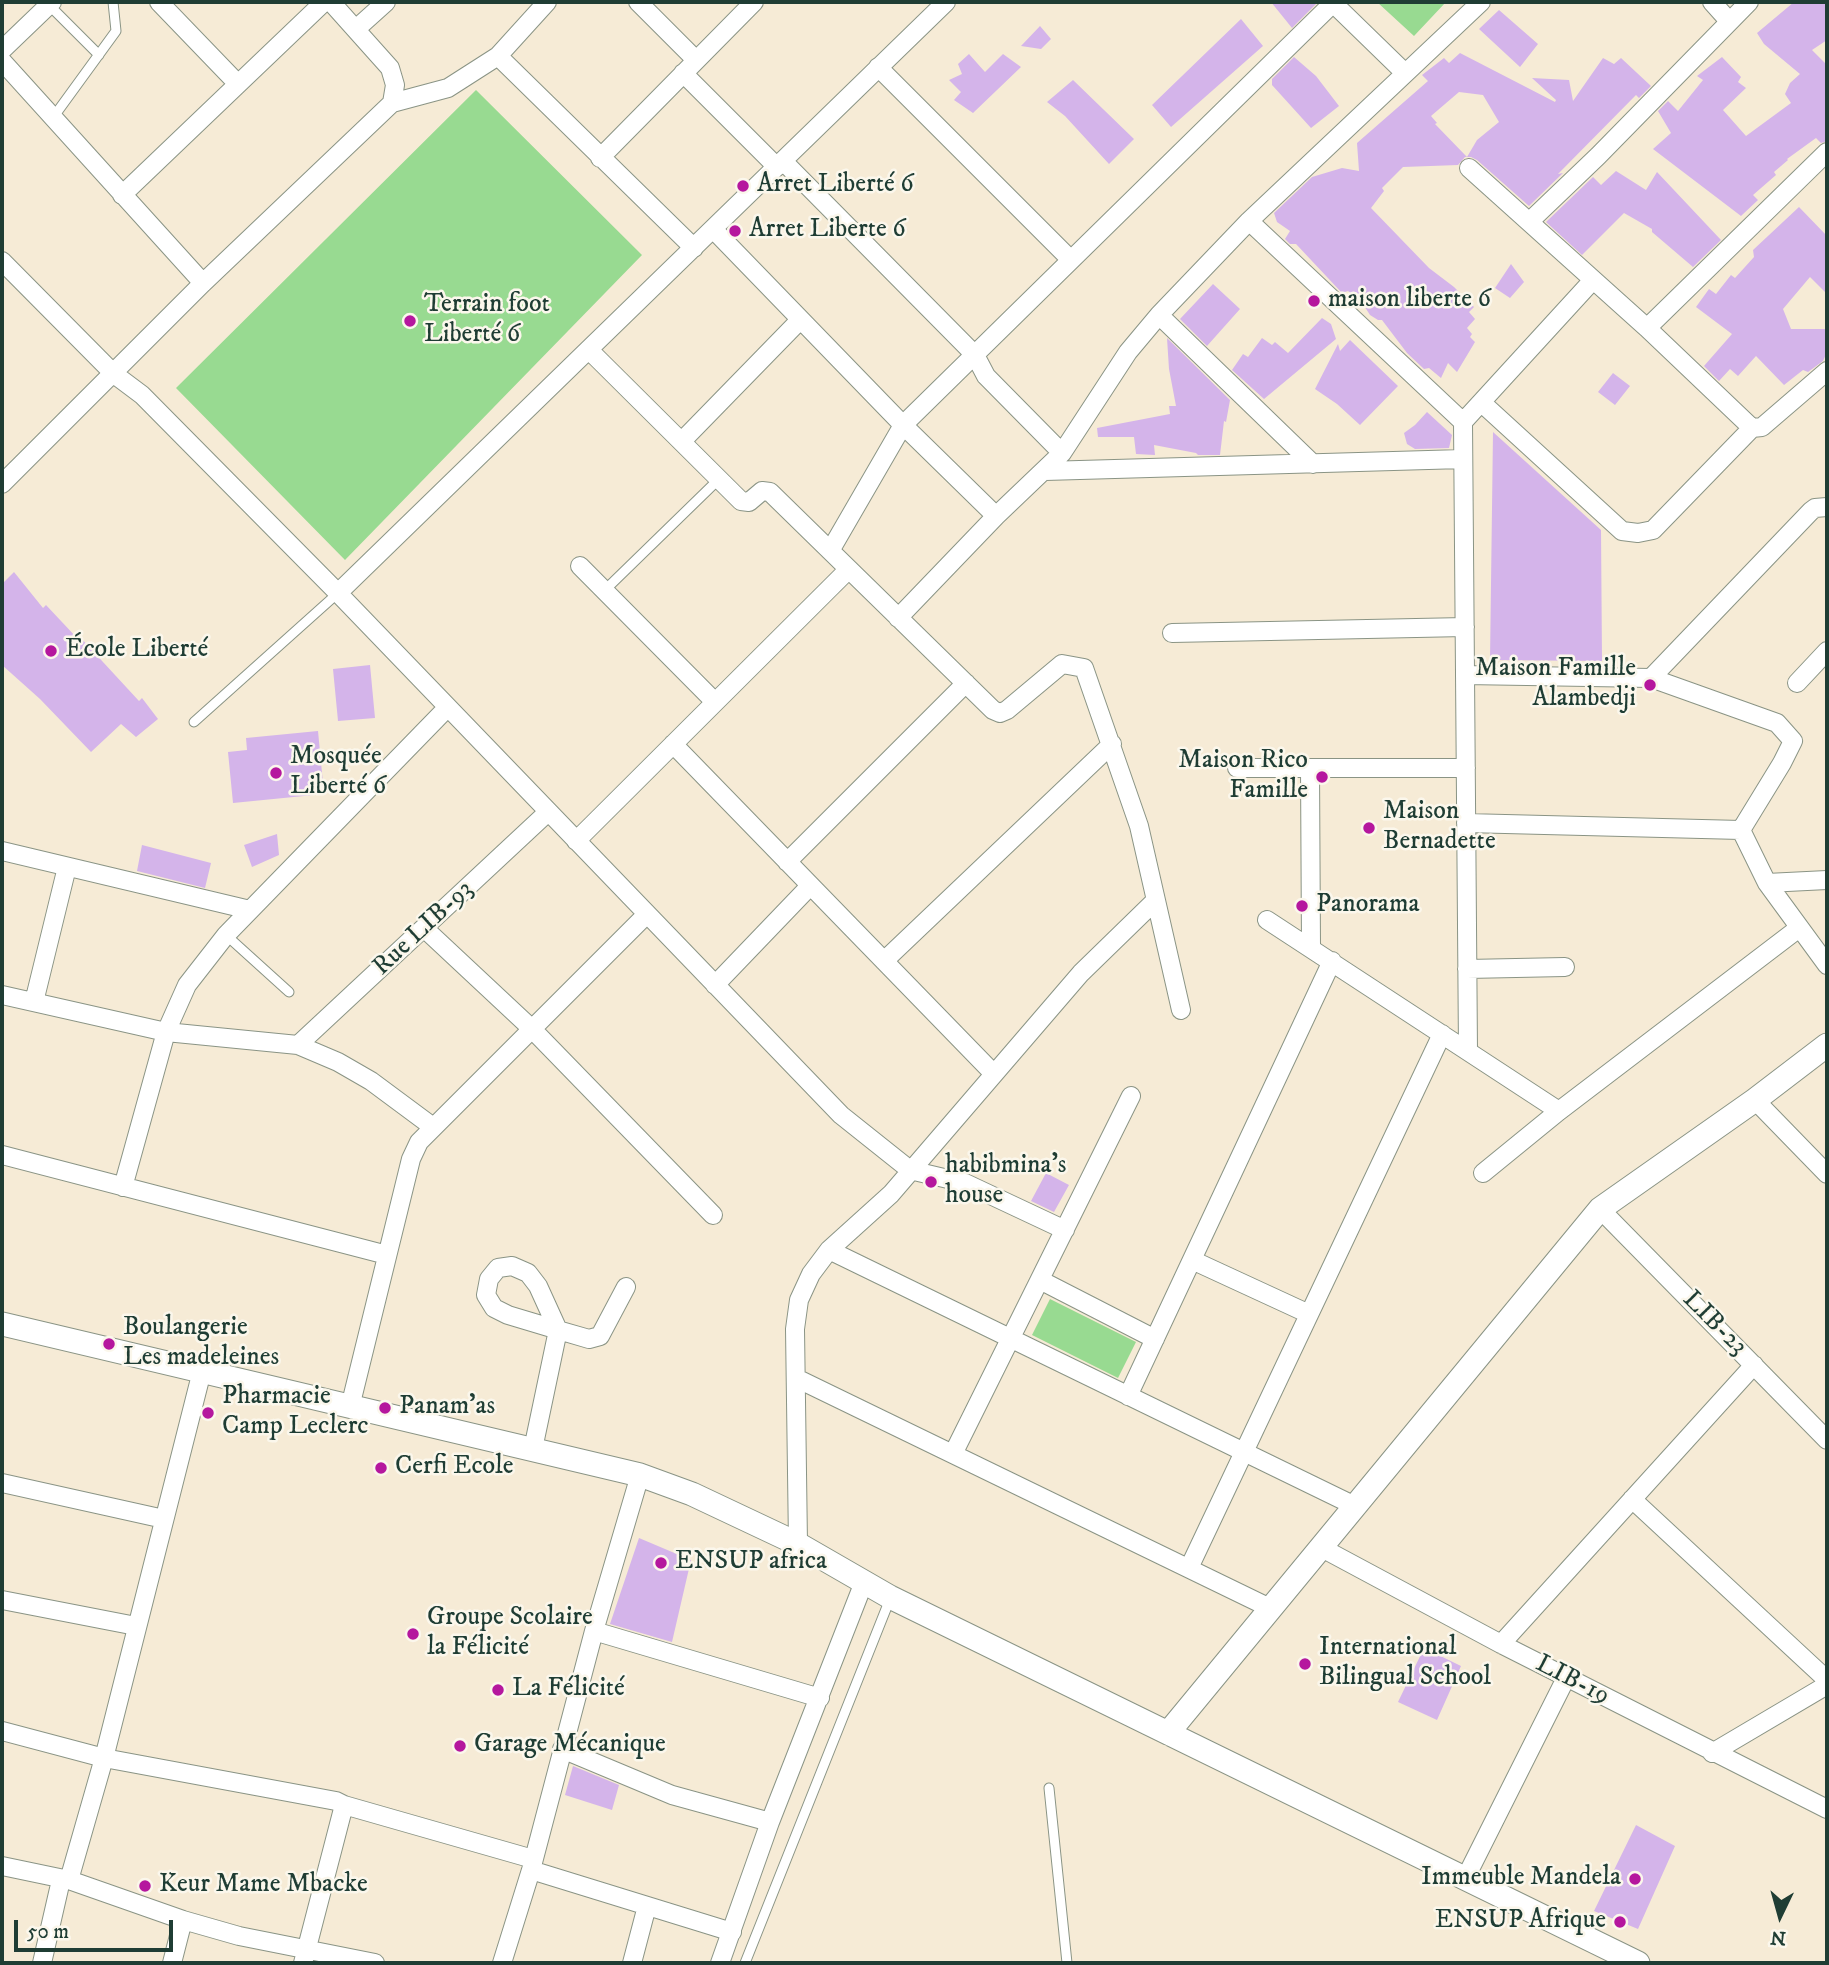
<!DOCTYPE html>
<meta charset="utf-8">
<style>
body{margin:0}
#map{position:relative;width:1829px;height:1965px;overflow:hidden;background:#f6ebd6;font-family:"IM FELL DW Pica",serif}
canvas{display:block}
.frame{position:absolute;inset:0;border:4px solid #1f3d34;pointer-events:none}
.north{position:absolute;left:1745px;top:1881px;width:70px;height:70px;-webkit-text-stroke:5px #fbf7ec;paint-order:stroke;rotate:185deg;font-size:19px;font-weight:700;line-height:28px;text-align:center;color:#1f3d34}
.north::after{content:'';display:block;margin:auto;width:24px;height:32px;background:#1f3d34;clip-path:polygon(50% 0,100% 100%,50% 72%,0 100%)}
.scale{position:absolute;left:14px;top:1920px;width:159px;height:32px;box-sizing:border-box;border:4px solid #1f3d34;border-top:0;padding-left:9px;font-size:21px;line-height:24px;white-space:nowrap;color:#1f3d34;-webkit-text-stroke:5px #fbf7ec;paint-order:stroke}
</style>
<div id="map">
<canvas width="1829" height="1965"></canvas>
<div class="frame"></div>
<div class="north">N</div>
<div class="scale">50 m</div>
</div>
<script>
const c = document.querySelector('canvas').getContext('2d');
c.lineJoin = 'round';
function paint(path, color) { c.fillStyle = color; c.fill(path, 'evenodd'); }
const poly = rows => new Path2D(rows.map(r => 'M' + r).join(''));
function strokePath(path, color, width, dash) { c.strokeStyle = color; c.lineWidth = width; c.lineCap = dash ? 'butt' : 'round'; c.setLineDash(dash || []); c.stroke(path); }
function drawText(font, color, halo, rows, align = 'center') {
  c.font = font + ' "IM FELL DW Pica",serif'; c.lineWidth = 5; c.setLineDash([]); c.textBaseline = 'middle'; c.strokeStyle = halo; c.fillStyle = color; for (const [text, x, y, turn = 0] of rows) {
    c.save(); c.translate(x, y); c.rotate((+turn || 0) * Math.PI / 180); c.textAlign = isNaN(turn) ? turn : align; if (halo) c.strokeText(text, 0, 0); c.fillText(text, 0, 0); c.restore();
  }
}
paint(poly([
 [1377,2,1446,2,1414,36],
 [476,90,642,255,345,560,176,388],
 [1050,1299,1136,1342,1118,1378,1032,1335]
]), '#98da91');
paint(poly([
 [1271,2,1318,2,1292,28],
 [1794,2,1827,2,1827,40,1812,50,1827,65,1827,141,1821,143,1816,138,1787,159,1788,160,1774,172,1776,175,1753,195,1758,200,1741,216,1653,149,1671,133,1658,111,1668,101,1678,111,1703,80,1697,76,1722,57,1741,77,1738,82,1746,88,1723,110,1746,136,1791,103,1785,94,1790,83,1800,74,1764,44,1757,33],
 [1499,10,1538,44,1520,67,1479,29],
 [1241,19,1263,46,1171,127,1152,105],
 [1040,26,1051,39,1041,49,1021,46],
 [1460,53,1555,102,1556,100,1532,78,1569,80,1573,101,1603,58,1614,64,1621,58,1651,86,1639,98,1636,95,1558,174,1563,173,1529,206,1477,160,1471,157,1465,157,1458,165,1403,167,1382,188,1384,191,1371,208,1429,268,1454,287,1474,307,1469,312,1475,319,1467,328,1472,334,1470,337,1475,342,1457,372,1448,363,1441,378,1429,368,1424,369,1407,353,1382,320,1378,320,1370,315,1361,301,1348,291,1342,293,1296,244,1290,244,1285,239,1290,231,1277,222,1274,213,1312,177,1342,168,1359,171,1357,143,1428,81,1422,75,1444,58,1449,63],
 [1459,92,1483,95,1499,122,1477,140,1467,157,1435,124,1437,123,1431,116],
 [969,54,985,72,1003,54,1021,67,973,113,954,100,961,92,949,80,962,74,958,64],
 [1294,57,1316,76,1339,106,1311,128,1272,85,1272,79],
 [1073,80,1134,139,1109,164,1065,116,1047,102],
 [1616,171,1646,190,1657,172,1721,240,1693,267,1652,232,1652,229,1624,213,1582,255,1546,222,1593,177,1601,185],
 [1799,207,1827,236,1827,294,1810,277,1783,309,1791,329,1827,329,1827,352,1823,361,1808,372,1803,370,1784,385,1756,356,1738,376,1730,369,1719,381,1704,366,1732,334,1696,307,1709,289,1716,294,1731,275,1735,278,1754,257,1753,250],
 [1511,264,1524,282,1510,298,1495,288],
 [1213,284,1240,309,1207,346,1180,319],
 [1322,318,1331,324,1336,339,1264,399,1232,370,1243,354,1248,357,1262,338,1272,345,1275,342,1288,353],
 [1167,338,1230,400,1226,422,1224,421,1220,455,1198,455,1196,453,1154,445,1155,455,1136,454,1134,437,1098,437,1097,428,1170,414,1169,406,1176,406,1169,369],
 [1350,340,1398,386,1360,425,1337,404,1315,389,1338,344,1340,351],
 [1613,373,1630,386,1615,405,1598,392],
 [1427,412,1452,435,1449,448,1415,449,1407,444,1404,433,1415,425],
 [1493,432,1601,530,1602,661,1490,660],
 [14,572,43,608,46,605,77,638,79,636,139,701,142,698,158,719,136,737,121,724,91,752,40,699,2,665,2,584],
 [370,665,375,718,338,721,333,669],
 [318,731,324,794,233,803,228,752,247,750,246,738],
 [277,834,279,855,252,867,244,845],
 [142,845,211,863,205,888,137,871],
 [1046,1173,1069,1185,1054,1212,1031,1201],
 [639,1538,691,1560,672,1642,610,1624],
 [1424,1648,1461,1666,1437,1720,1398,1702],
 [573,1766,619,1785,612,1810,565,1795],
 [1636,1825,1675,1846,1638,1929,1594,1911]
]), '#d4b4ea');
const service = poly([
 [49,5,99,55],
 [52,119,116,31,113,2],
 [605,590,719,479],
 [194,722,338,593],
 [226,935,289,992],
 [1049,1788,1067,1963],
 [745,1963,890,1599]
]);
const minor = poly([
 [159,2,238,84],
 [638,2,696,60],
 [1332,2,1405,73],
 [1712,2,1729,21],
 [356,29,386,2],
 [2,50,52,2],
 [498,56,694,248],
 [2,61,203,283],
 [878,67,1071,260],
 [683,73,777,167],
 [392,103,448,88,498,56,547,2],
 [600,158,754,2],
 [783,161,975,355,986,376,1062,453],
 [1469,168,1647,328,1752,428],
 [122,195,324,2],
 [1249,221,1463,422],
 [1529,222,1598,156,1749,2],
 [713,229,903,425,996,516],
 [2,261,114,374,142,395,338,593,841,1115,910,1170,965,1183,1065,1230],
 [1159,315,1313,464],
 [1647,328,1827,152],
 [589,350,741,501,749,502,762,491,770,492,993,710,1000,713,1007,710,1062,664,1084,668,1139,826,1181,1010],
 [1482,403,1622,531,1638,533,1653,530,1752,428,1762,427,1827,371],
 [682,441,800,320],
 [1045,471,1463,459],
 [2,484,203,283,392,103,395,85,390,68,331,2],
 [830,551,903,425,1333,3],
 [580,566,715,702],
 [338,593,946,2],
 [898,618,996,516,1062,453,1128,352,1159,315,1249,221,1481,2],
 [1172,633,1465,627],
 [1465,675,1651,678,1811,511,1815,508,1827,507],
 [1651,678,1777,723,1793,741,1782,763,1741,830],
 [1797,683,1827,651],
 [673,744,994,1074],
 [1237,768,1466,768],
 [1310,768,1311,947],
 [1466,823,1741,830],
 [1741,830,1767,883,1827,965],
 [576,841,848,570],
 [2,851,250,910],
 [787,862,966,683],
 [1767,883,1827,880],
 [1267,920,1559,1111],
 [425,929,532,1029,713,1215],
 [884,961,1112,744],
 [1467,969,1565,967],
 [715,985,810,886],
 [2,995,166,1032,298,1045,338,1062,371,1081,433,1127],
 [34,1002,67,867],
 [298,1045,548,812],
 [1468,1050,1463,422,1593,280],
 [1755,1100,1827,1174],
 [2,1155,387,1255],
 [1483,1173,1559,1111,1799,928],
 [123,1187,166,1032,187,985,226,935,447,708],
 [1600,1209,1827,1440],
 [829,1250,1355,1506],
 [1192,1260,1309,1314],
 [1040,1280,1155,1339],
 [796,1378,1270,1608],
 [1128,1396,1332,961],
 [350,1407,411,1159,419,1142,647,914],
 [533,1449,558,1330,538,1286,528,1273,512,1266,498,1268,489,1279,486,1295,494,1308,508,1315,558,1330,589,1339,600,1336,626,1287],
 [953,1454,1131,1096],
 [2,1483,164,1519],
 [1632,1499,1827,1680],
 [798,1544,795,1329,799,1300,811,1274,829,1250,891,1194,1081,973,1155,901],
 [1320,1547,1501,1644,1827,1809],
 [1189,1568,1442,1034],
 [2,1600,136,1626],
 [594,1631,820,1698],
 [1501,1644,1754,1365],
 [2,1731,104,1758,336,1801,344,1805,303,1963],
 [562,1749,672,1795,770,1822],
 [1712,1753,1827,1685],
 [344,1805,533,1859],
 [2,1866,69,1880,183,1920,239,1936,375,1963],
 [531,1870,732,1932],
 [1465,1879,1566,1678],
 [69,1880,104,1758,202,1371],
 [42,1963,61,1880],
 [172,1963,183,1920],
 [502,1963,531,1870,594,1631,640,1475],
 [632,1963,647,1906],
 [720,1963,770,1822,864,1582]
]);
const tertiary = poly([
 [2,1324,640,1475,692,1494,798,1544,890,1597,1638,1963],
 [1168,1733,1600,1209,1755,1100,1827,1045]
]);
strokePath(service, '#8a9485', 11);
strokePath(minor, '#8a9485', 20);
strokePath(tertiary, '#8a9485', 25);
strokePath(service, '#fff', 9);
strokePath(minor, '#fff', 18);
strokePath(tertiary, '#fff', 23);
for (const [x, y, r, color] of [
 [743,186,7,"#b5179e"],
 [735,231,7,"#b5179e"],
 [1314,301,7,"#b5179e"],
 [410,321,7,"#b5179e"],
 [51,651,7,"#b5179e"],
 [1650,685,7,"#b5179e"],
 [276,773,7,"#b5179e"],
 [1322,777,7,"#b5179e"],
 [1369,828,7,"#b5179e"],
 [1302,906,7,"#b5179e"],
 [931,1182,7,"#b5179e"],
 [109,1344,7,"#b5179e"],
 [385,1408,7,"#b5179e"],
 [208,1413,7,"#b5179e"],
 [381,1468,7,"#b5179e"],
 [661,1563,7,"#b5179e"],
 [413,1634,7,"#b5179e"],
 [1305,1664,7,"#b5179e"],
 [498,1690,7,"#b5179e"],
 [460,1746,7,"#b5179e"],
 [1635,1879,7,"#b5179e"],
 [145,1886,7,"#b5179e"],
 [1620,1922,7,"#b5179e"]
]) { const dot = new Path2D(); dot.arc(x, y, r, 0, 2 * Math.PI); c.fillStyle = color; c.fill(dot); strokePath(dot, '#fbf7ec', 2.5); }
drawText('26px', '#1f3d34', '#fbf7ec', [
 ["Arret Liberté 6",757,186],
 ["Arret Liberte 6",749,231],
 ["maison liberte 6",1328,301],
 ["Terrain foot",424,306],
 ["Liberté 6",424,336],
 ["École Liberté",65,651],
 ["Maison Famille",1636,670,"right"],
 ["Alambedji",1636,700,"right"],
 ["Mosquée",290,758],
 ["Liberté 6",290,788],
 ["Maison Rico",1308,762,"right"],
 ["Famille",1308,792,"right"],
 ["Maison",1383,813],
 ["Bernadette",1383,843],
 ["Panorama",1316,906],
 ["habibmina's",945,1167],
 ["house",945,1197],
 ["Boulangerie",123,1329],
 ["Les madeleines",123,1359],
 ["Pharmacie",222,1398],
 ["Camp Leclerc",222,1428],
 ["Panam'as",399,1408],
 ["Cerfi Ecole",395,1468],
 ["ENSUP africa",675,1563],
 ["Groupe Scolaire",427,1619],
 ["la Félicité",427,1649],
 ["International",1319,1649],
 ["Bilingual School",1319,1679],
 ["La Félicité",512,1690],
 ["Garage Mécanique",474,1746],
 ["Immeuble Mandela",1621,1879,"right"],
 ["Keur Mame Mbacke",159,1886],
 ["ENSUP Afrique",1606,1922,"right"]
], 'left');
drawText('26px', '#1f3d34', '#fbf7ec', [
 ["Rue LIB-93",424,929,-43],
 ["LIB-23",1714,1324,45],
 ["LIB-19",1572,1681,27]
]);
</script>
